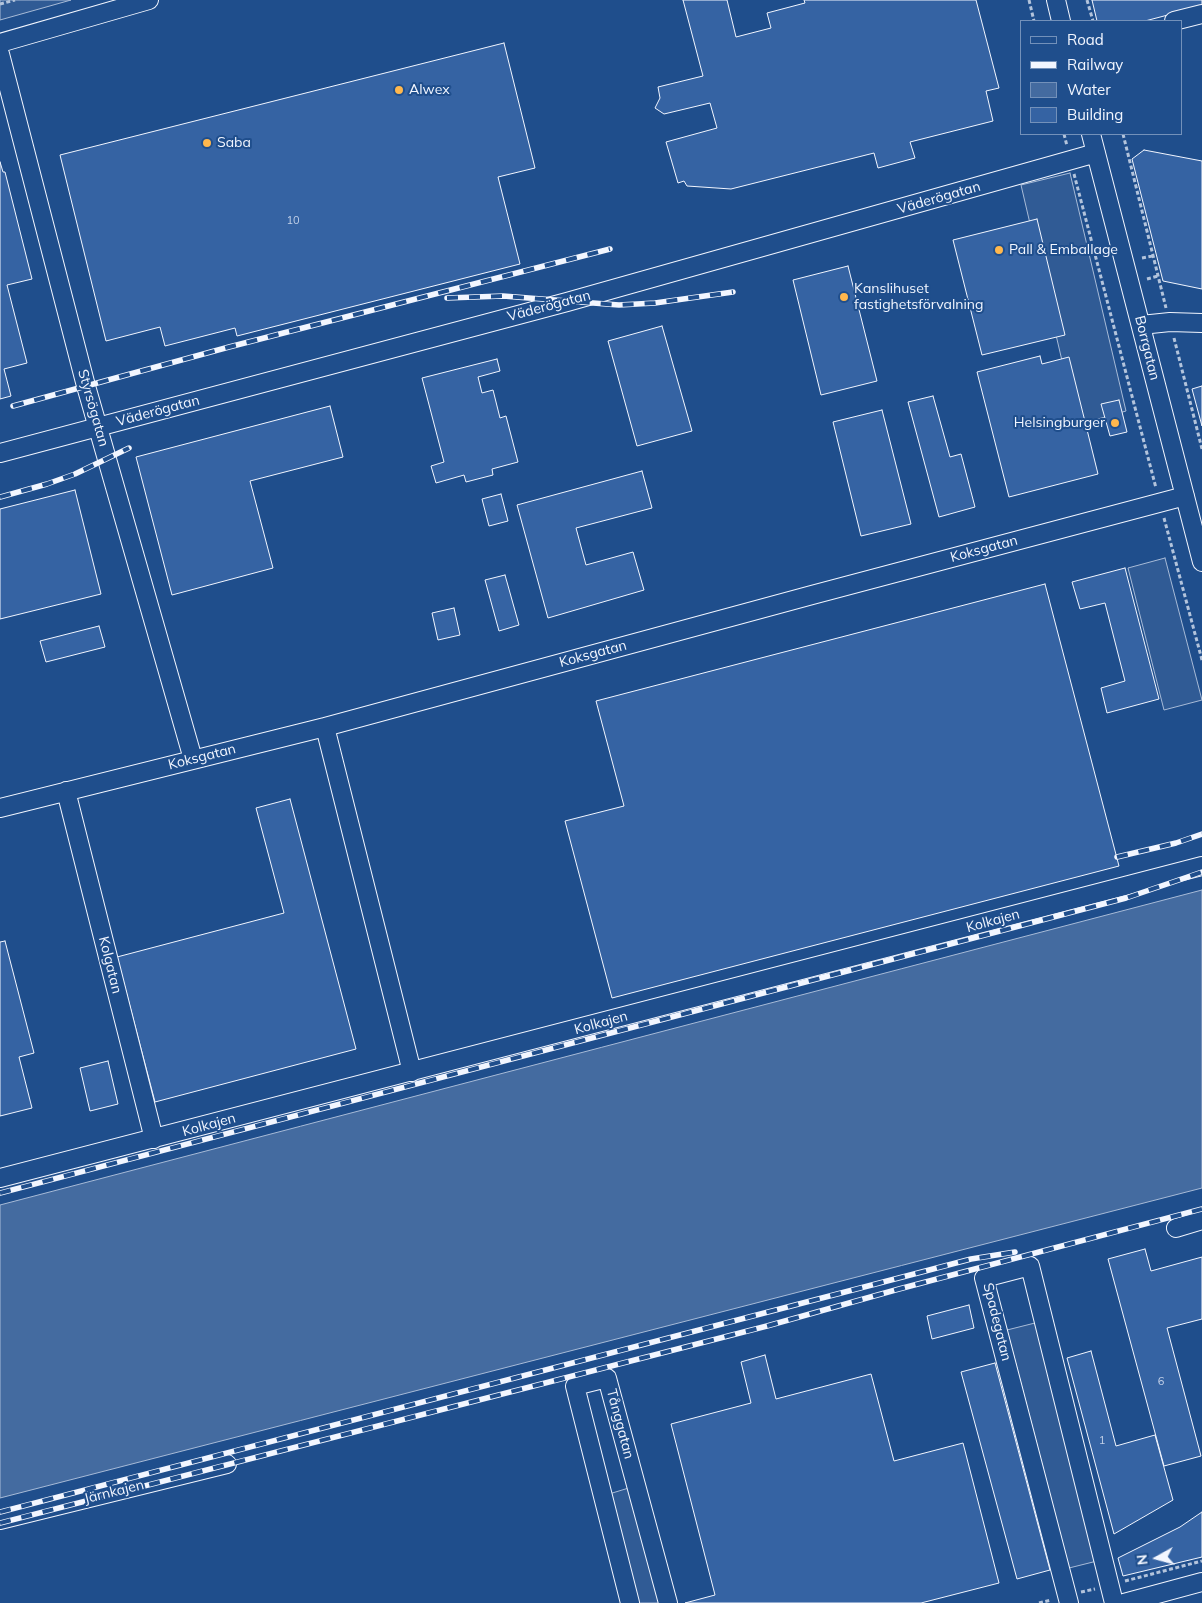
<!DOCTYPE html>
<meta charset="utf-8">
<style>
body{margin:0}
#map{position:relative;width:1202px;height:1603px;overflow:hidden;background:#1f4e8c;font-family:Mulish,sans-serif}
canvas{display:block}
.legend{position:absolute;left:1020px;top:20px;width:162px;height:115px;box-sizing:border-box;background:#1f4e8c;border:1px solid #7391ba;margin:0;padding:6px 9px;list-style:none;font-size:15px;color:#f2f6ff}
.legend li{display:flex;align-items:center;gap:10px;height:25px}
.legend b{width:25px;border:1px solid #7391ba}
.north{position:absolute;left:1132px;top:1533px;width:50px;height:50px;-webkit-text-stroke:4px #1f4e8c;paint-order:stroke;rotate:263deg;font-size:14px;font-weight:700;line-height:20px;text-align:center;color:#f2f6ff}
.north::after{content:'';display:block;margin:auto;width:18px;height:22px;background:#f2f6ff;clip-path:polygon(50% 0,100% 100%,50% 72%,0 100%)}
</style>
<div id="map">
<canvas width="1202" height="1603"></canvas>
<ul class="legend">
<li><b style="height:6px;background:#1f4e8c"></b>Road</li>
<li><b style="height:6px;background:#f2f6ff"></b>Railway</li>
<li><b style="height:14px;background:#446ba0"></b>Water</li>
<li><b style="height:14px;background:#3563a3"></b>Building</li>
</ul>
<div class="north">N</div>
</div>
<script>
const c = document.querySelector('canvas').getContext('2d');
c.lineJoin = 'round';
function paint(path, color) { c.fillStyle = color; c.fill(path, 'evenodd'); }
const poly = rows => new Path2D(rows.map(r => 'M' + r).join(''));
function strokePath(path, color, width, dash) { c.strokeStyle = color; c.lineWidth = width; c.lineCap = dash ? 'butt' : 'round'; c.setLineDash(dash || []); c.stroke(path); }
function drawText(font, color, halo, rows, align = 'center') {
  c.font = font + ' Mulish,sans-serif'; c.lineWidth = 4; c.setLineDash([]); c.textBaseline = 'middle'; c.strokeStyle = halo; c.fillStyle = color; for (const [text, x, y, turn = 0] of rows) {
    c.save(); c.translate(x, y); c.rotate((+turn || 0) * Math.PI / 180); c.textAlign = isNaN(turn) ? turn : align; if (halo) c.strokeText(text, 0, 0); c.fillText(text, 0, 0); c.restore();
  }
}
const built = poly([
 [0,0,71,0,0,20,0,0],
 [1070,173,1126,411,1077,425,1021,185,1070,173],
 [1165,558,1202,700,1164,710,1128,568,1165,558],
 [1035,1323,1097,1561,1069,1568,1007,1330,1035,1323],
 [632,1487,663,1603,637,1603,609,1494,632,1487]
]);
paint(built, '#305b95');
strokePath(built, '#a8bbd7', 1);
const water = poly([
 [1202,890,1202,1188,0,1498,0,1205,1202,890]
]);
paint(water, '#446ba0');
strokePath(water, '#a8bbd7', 1);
const building = poly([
 [683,0,727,0,736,37,771,28,767,13,805,3,804,0,976,0,999,88,986,91,993,121,910,142,915,158,878,168,874,153,731,189,687,186,684,181,678,183,666,142,717,128,710,103,664,114,655,108,660,98,658,87,703,76,683,0],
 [1092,0,1202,0,1202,6,1145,21,1097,21,1092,0],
 [504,43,535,168,498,177,520,264,237,336,235,328,165,346,160,327,106,341,60,155,504,43],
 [1144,150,1202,161,1202,289,1163,281,1132,159,1144,150],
 [0,162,3,172,5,172,32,279,7,285,27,363,4,369,11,396,0,399,0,162],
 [1037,219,1065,335,982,355,953,240,1037,219],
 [848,266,877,381,821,395,793,280,848,266],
 [662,326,692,431,637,446,608,341,662,326],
 [1040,356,1042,364,1069,357,1098,474,1009,497,977,372,1040,356],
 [497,359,500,371,478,377,482,393,493,390,500,418,506,416,518,462,492,469,493,475,466,482,464,475,436,483,431,466,444,462,422,378,497,359],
 [1202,386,1202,426,1192,389,1202,386],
 [933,396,950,457,961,454,975,507,939,517,908,402,933,396],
 [1119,400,1127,432,1110,436,1101,404,1119,400],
 [330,406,343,457,250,481,273,568,172,595,136,457,330,406],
 [882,410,911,524,861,536,833,422,882,410],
 [642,471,652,508,576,528,586,565,633,552,644,590,548,618,517,505,642,471],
 [75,490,101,594,0,619,0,509,75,490],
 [501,494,508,521,489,526,482,499,501,494],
 [1125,568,1159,699,1107,713,1101,688,1125,681,1105,603,1080,609,1072,582,1125,568],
 [505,575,519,625,499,631,485,580,505,575],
 [1045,584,1119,866,612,998,565,821,624,806,596,701,1045,584],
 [454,608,460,635,438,640,432,613,454,608],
 [99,626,105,647,46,662,40,641,99,626],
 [290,799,356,1049,155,1102,117,957,284,913,256,808,290,799],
 [5,941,34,1053,19,1057,32,1108,0,1116,0,942,5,941],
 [108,1061,118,1104,90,1111,80,1068,108,1061],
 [1145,1249,1151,1271,1202,1257,1202,1319,1167,1328,1201,1456,1164,1466,1108,1259,1145,1249],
 [969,1305,974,1328,932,1339,927,1316,969,1305],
 [1091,1351,1116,1446,1155,1435,1173,1500,1114,1534,1067,1358,1091,1351],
 [765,1355,776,1399,871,1374,894,1461,963,1443,999,1583,921,1603,685,1603,715,1595,671,1424,751,1403,741,1362,765,1355],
 [995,1363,1050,1570,1017,1579,961,1372,995,1363],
 [1202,1512,1202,1557,1123,1576,1118,1558,1180,1527,1202,1512]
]);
paint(building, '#3563a3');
strokePath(building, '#f2f6ff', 1);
const minor = poly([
 [1056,0,1061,21],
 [1174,21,1202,14],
 [0,43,149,0],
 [0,54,86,386,193,759],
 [1091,134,1202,562],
 [1141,325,1170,322,1202,323],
 [0,453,567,302,1096,153],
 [325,727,412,1072],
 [66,791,154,1139],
 [0,808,325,727,812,595,1185,496],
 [0,1178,1202,866],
 [1176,1228,1202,1220],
 [0,1520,227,1464],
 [630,1603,575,1386,607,1378,668,1603],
 [1069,1603,984,1278,1030,1266,1114,1603],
 [1124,1603,1202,1582]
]);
strokePath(minor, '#f2f6ff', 20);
strokePath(poly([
 [1029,0,1034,21],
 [1087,0,1093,21],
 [0,4,15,0],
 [1064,134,1067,146],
 [1123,134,1166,308],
 [1074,174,1156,488],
 [1142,258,1153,256],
 [1147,279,1158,276],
 [1174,338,1202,449],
 [1164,518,1202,660],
 [1125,1581,1202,1561],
 [1081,1592,1095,1589],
 [1039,1603,1051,1600]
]), '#b3c4dc', 3, [4, 2.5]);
strokePath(minor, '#1f4e8c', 18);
const rail = poly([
 [447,298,503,296,619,305,655,303,733,292],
 [13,406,229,347,610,249],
 [0,497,47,484,75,474,129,448],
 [1117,857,1176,843,1202,834],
 [0,1193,1126,898,1202,872],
 [0,1512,914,1274,971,1259,1015,1252],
 [0,1523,767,1326,899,1289,1202,1209]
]);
strokePath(rail, '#f2f6ff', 5.5);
strokePath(rail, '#1f4e8c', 4, [11]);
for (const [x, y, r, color] of [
 [399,90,5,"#ffb74d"],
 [207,143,5,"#ffb74d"],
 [999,250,5,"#ffb74d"],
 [844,297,5,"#ffb74d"],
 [1115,423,5,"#ffb74d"]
]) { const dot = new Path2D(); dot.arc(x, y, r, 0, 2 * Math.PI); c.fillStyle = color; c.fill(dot); strokePath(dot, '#1f4e8c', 2); }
drawText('11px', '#c3d1e8', null, [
 ["10",293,221],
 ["6",1161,1382],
 ["1",1102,1441]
]);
drawText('14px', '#f2f6ff', '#1f4e8c', [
 ["Alwex",409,90],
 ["Saba",217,143],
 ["Pall & Emballage",1009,250],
 ["Kanslihuset",854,289],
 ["fastighetsförvalning",854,305],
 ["Helsingburger",1105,423,"right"]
], 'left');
drawText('14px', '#f2f6ff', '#1f4e8c', [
 ["Väderögatan",939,198,-16],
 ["Väderögatan",549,306,-15],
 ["Borrgatan",1147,348,76],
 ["Styrsögatan",93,408,74],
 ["Väderögatan",158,411,-15],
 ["Koksgatan",984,549,-15],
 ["Koksgatan",593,654,-15],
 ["Koksgatan",202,757,-14],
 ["Kolkajen",993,921,-15],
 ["Kolgatan",110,965,76],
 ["Kolkajen",601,1023,-15],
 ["Kolkajen",209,1125,-15],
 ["Spadegatan",997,1322,76],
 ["Tånggatan",620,1424,75],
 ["Järnkajen",114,1492,-14]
]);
</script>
